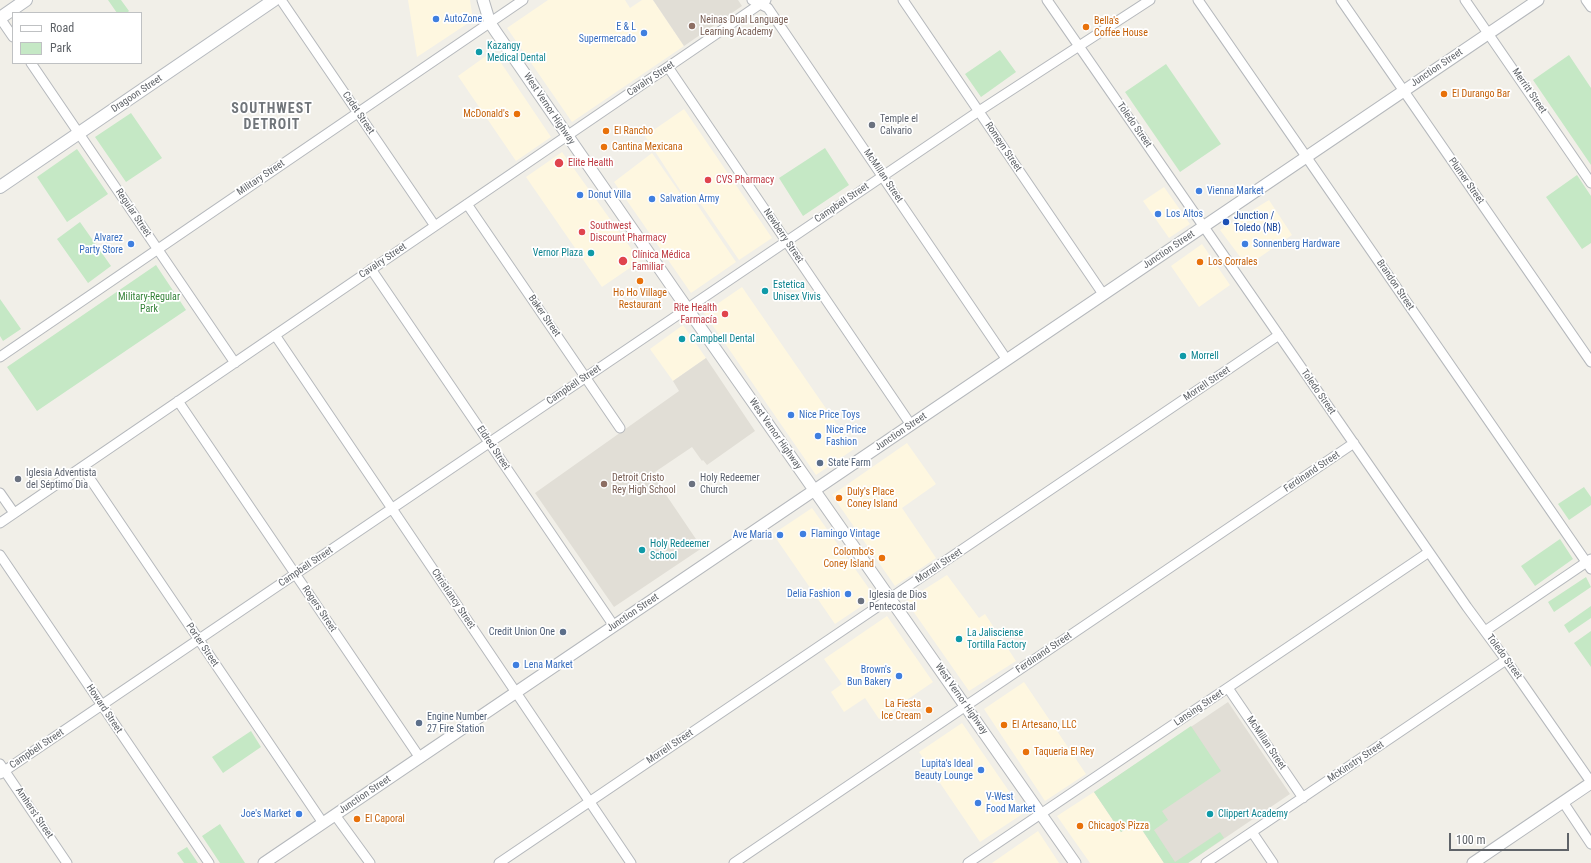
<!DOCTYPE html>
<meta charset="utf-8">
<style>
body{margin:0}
#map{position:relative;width:1591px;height:863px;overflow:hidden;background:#f1efe8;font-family:"Roboto Condensed",sans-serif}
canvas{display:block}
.legend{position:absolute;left:12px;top:12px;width:130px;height:52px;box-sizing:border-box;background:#fff;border:1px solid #bfc1c3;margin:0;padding:5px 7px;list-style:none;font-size:12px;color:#5f6368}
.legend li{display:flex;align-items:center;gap:8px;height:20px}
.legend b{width:20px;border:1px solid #bfc1c3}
.scale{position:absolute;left:1449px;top:833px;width:120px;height:18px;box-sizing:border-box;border:2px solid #5f6368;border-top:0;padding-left:5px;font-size:12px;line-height:14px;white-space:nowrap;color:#5f6368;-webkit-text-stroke:3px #fff;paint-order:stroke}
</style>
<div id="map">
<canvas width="1591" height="863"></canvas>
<ul class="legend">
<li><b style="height:5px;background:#fff"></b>Road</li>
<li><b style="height:11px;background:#c5e8c5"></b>Park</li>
</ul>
<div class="scale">100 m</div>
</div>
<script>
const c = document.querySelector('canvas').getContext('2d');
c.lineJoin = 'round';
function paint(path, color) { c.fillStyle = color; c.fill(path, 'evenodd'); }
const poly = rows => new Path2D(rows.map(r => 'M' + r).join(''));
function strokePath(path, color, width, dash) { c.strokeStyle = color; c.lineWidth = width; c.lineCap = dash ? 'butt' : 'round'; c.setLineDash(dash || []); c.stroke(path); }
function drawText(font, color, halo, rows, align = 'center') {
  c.font = font + ' "Roboto Condensed",sans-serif'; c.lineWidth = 3.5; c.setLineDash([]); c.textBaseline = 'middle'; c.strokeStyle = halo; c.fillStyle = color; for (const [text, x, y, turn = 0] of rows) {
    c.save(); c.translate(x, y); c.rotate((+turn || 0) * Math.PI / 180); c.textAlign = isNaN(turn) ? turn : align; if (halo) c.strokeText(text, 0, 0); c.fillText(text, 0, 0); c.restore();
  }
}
paint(poly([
 [408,0,470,0,473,20,417,57],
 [548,0,625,0,630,8,642,0,653,0,684,46,572,122,507,28],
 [493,51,551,137,516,161,458,76],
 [684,109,772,238,739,260,700,203,682,193,645,136],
 [562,152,640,261,602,287,526,177],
 [652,153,682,196,696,203,736,262,691,293,614,182],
 [1164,187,1190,224,1169,238,1143,201],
 [1269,200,1292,235,1247,266,1220,230],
 [1202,244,1230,285,1199,307,1171,266],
 [742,287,854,449,816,475,704,313],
 [683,325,706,358,673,381,650,349],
 [907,443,936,484,902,508,936,558,895,586,832,495],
 [812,508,875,597,835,624,773,534],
 [947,575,979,618,985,614,1016,661,969,691,906,601],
 [887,616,933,682,879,719,865,698,844,712,831,692,842,684,824,659],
 [1024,682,1086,774,1045,801,984,709],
 [962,723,1024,813,980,842,919,752],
 [1094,792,1121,832,1136,821,1164,863,1090,863,1057,816],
 [1038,831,1059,863,992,863]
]), '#fef7e0');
paint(poly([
 [653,0,738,0,742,6,684,46],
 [706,358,755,431,707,465,703,460,702,461,692,447,652,474,702,548,614,607,535,493,679,391,673,381],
 [1228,702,1290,794,1188,863,1164,863,1137,822,1121,832,1094,792]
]), '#e1ded6');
paint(poly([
 [108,0,121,0,129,11,127,13,117,13],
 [1000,50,1016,72,981,97,965,74],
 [1569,55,1591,88,1591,165,1533,80],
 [1166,64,1221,144,1180,172,1125,92],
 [131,113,162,158,126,182,95,137],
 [825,148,849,185,803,216,779,178],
 [77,149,108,194,67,222,37,177],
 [1577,175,1591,196,1591,243,1582,249,1546,197],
 [80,222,111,266,88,283,57,239],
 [156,265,186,310,37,411,7,367],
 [0,299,21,329,3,341,0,336],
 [1584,487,1591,497,1591,505,1569,520,1558,504],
 [1560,539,1573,559,1535,586,1521,566],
 [1586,577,1591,587,1554,612,1548,602],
 [1591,606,1591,618,1569,633,1564,625],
 [1591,631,1591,667,1574,643],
 [1191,726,1221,771,1162,811,1168,820,1154,830,1175,862,1220,832,1224,838,1188,863,1164,863,1137,822,1121,832,1094,792],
 [251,731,261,747,223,773,212,757],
 [220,824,245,863,220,863,202,836],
 [187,847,198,863,184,863,177,853]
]), '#c5e8c5');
const minor = poly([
 [281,0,435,226],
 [752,0,768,8,1007,360],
 [903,0,1103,294],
 [1047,0,1467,607,1506,660,1591,782],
 [1198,0,1591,569],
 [1341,0,1591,362],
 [1465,0,1591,183],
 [1586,0,1591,7],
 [0,18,13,37],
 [31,63,235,363],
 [668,67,911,425],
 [467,204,620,428],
 [371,269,614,626],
 [275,335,631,863],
 [0,357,523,0],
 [178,401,420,758],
 [82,467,323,823],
 [0,493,14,513],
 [0,523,766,0],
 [0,555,209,863],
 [1485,631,1591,559],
 [1228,688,1303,798],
 [0,764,67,863],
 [0,774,979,111,1150,0],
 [1563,802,1591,844],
 [335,815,370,863],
 [1252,832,1273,863],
 [499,863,1279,335],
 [734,863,1354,443],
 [968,863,1429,552],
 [1206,863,1506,660]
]);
const tertiary = poly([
 [483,0,490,23,496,32,675,291,1075,863],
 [264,863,1538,0],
 [1473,863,1591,783]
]);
const secondary = poly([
 [0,18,26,0],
 [0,187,274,0]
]);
strokePath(minor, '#b5b8bc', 11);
strokePath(tertiary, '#b5b8bc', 13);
strokePath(secondary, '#b6babf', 14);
strokePath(minor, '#fff', 9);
strokePath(tertiary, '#fff', 11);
strokePath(secondary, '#fff', 12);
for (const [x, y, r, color] of [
 [436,19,4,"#3f7fe0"],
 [692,26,4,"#8d6e63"],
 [1086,27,4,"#e8710a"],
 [644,33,4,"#3f7fe0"],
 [479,52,4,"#0f9aa8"],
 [1444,94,4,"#e8710a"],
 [517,114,4,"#e8710a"],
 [872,125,4,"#6b7280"],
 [606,131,4,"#e8710a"],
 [604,147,4,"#e8710a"],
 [559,163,5,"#e0444e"],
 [708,180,4,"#e0444e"],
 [1199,191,4,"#3f7fe0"],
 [580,195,4,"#3f7fe0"],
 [652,199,4,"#3f7fe0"],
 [1158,214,4,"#3f7fe0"],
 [1226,222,4,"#1a4fb4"],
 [582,232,4,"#e0444e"],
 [131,244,4,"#3f7fe0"],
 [1245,244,4,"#3f7fe0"],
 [591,253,4,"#0f9aa8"],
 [623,261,5,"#e0444e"],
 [1200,262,4,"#e8710a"],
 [640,281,4,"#e8710a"],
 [765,291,4,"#0f9aa8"],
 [725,314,4,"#e0444e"],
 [682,339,4,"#0f9aa8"],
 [1183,356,4,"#0f9aa8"],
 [791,415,4,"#3f7fe0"],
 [818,436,4,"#3f7fe0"],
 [820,463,4,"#5c6f8a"],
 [18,479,4,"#6b7280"],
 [604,484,4,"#8d6e63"],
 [692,484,4,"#6b7280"],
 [839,498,4,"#e8710a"],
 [803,534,4,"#3f7fe0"],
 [780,535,4,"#3f7fe0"],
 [642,550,4,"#0f9aa8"],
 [882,558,4,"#e8710a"],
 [848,594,4,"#3f7fe0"],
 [861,601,4,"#6b7280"],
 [563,632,4,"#5c6f8a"],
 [959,639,4,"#0f9aa8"],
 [516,665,4,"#3f7fe0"],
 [899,676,4,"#3f7fe0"],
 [929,710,4,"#e8710a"],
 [419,723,4,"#5c6f8a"],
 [1004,725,4,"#e8710a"],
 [1026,752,4,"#e8710a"],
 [981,770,4,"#3f7fe0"],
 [978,803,4,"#3f7fe0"],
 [299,814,4,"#3f7fe0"],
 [1210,814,4,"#0f9aa8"],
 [357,819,4,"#e8710a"],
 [1080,826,4,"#e8710a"]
]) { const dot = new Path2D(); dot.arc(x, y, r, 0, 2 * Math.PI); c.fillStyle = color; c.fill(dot); strokePath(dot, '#fff', 1.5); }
drawText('10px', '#366cbe', '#fff', [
 ["AutoZone",444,19],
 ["E & L",636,27,"right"],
 ["Supermercado",636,39,"right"],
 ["Vienna Market",1207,191],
 ["Donut Villa",588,195],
 ["Salvation Army",660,199],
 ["Los Altos",1166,214],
 ["Alvarez",123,238,"right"],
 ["Party Store",123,250,"right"],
 ["Sonnenberg Hardware",1253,244],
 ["Nice Price Toys",799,415],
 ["Nice Price",826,430],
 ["Fashion",826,442],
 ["Flamingo Vintage",811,534],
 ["Ave Maria",772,535,"right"],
 ["Delia Fashion",840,594,"right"],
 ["Lena Market",524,665],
 ["Brown's",891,670,"right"],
 ["Bun Bakery",891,682,"right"],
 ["Lupita's Ideal",973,764,"right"],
 ["Beauty Lounge",973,776,"right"],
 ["V-West",986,797],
 ["Food Market",986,809],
 ["Joe's Market",291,814,"right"]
], 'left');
drawText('10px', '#785e54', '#fff', [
 ["Neinas Dual Language",700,20],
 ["Learning Academy",700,32],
 ["Detroit Cristo",612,478],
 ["Rey High School",612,490]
], 'left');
drawText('10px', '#c56008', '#fff', [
 ["Bella's",1094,21],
 ["Coffee House",1094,33],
 ["El Durango Bar",1452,94],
 ["McDonald's",509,114,"right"],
 ["El Rancho",614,131],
 ["Cantina Mexicana",612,147],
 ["Los Corrales",1208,262],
 ["Ho Ho Village",640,293,"center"],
 ["Restaurant",640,305,"center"],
 ["Duly's Place",847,492],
 ["Coney Island",847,504],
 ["Colombo's",874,552,"right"],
 ["Coney Island",874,564,"right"],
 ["La Fiesta",921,704,"right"],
 ["Ice Cream",921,716,"right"],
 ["El Artesano, LLC",1012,725],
 ["Taqueria El Rey",1034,752],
 ["El Caporal",365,819],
 ["Chicago's Pizza",1088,826]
], 'left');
drawText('10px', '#0d838f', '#fff', [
 ["Kazangy",487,46],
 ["Medical Dental",487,58],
 ["Vernor Plaza",583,253,"right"],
 ["Estetica",773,285],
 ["Unisex Vivis",773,297],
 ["Campbell Dental",690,339],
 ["Morrell",1191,356],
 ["Holy Redeemer",650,544],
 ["School",650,556],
 ["La Jalisciense",967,633],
 ["Tortilla Factory",967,645],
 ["Clippert Academy",1218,814]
], 'left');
drawText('10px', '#5f6368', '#fff', [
 ["Junction Street",1437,68,-34],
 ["Cavalry Street",651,79,-34],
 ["Merritt Street",1529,91,55],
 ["Dragoon Street",137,94,-34],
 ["West Vernor Highway",549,109,56],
 ["Cadet Street",358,113,56],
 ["Toledo Street",1134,125,55],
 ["Romeyn Street",1003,147,56],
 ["McMillan Street",883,176,56],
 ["Military Street",261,178,-34],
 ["Plumer Street",1466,181,55],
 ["Campbell Street",842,203,-34],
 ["Regular Street",133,213,56],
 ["Newberry Street",783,236,56],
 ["Junction Street",1169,250,-34],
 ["Cavalry Street",383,261,-34],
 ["Brandon Street",1395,285,56],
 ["Baker Street",544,316,55],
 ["Morrell Street",1207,384,-34],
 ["Campbell Street",574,385,-34],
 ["Toledo Street",1318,392,55],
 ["Junction Street",901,432,-34],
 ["West Vernor Highway",775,434,55],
 ["Eldred Street",493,448,56],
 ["Ferdinand Street",1312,472,-34],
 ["Morrell Street",939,566,-34],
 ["Campbell Street",306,567,-34],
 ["Christiancy Street",453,599,56],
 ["Rogers Street",319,609,56],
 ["Junction Street",633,613,-34],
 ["Porter Street",202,645,56],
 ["Ferdinand Street",1044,653,-34],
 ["Toledo Street",1504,657,54],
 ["West Vernor Highway",961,699,55],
 ["Lansing Street",1199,708,-34],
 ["Howard Street",104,709,56],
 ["McMillan Street",1266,743,56],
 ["Morrell Street",670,747,-34],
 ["Campbell Street",37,749,-34],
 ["McKinstry Street",1356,762,-34],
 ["Junction Street",365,795,-34],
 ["Amherst Street",34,813,56]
]);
drawText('10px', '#5b616d', '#fff', [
 ["Temple el",880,119],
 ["Calvario",880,131],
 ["Iglesia Adventista",26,473],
 ["del Séptimo Dia",26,485],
 ["Holy Redeemer",700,478],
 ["Church",700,490],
 ["Iglesia de Dios",869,595],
 ["Pentecostal",869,607]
], 'left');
drawText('10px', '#be3a42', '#fff', [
 ["Elite Health",568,163],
 ["CVS Pharmacy",716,180],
 ["Southwest",590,226],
 ["Discount Pharmacy",590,238],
 ["Clínica Médica",632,255],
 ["Familiar",632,267],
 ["Rite Health",717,308,"right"],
 ["Farmacía",717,320,"right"]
], 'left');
drawText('10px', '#164399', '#fff', [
 ["Junction /",1234,216],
 ["Toledo (NB)",1234,228]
], 'left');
drawText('10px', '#348238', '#fff', [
 ["Military-Regular",149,297],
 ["Park",149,309]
]);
drawText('10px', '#4e5e75', '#fff', [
 ["State Farm",828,463],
 ["Credit Union One",555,632,"right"],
 ["Engine Number",427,717],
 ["27 Fire Station",427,729]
], 'left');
c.letterSpacing = '1px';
drawText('bold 14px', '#70757a', '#fff', [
 ["SOUTHWEST",272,109],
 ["DETROIT",272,125]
]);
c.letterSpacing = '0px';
</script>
